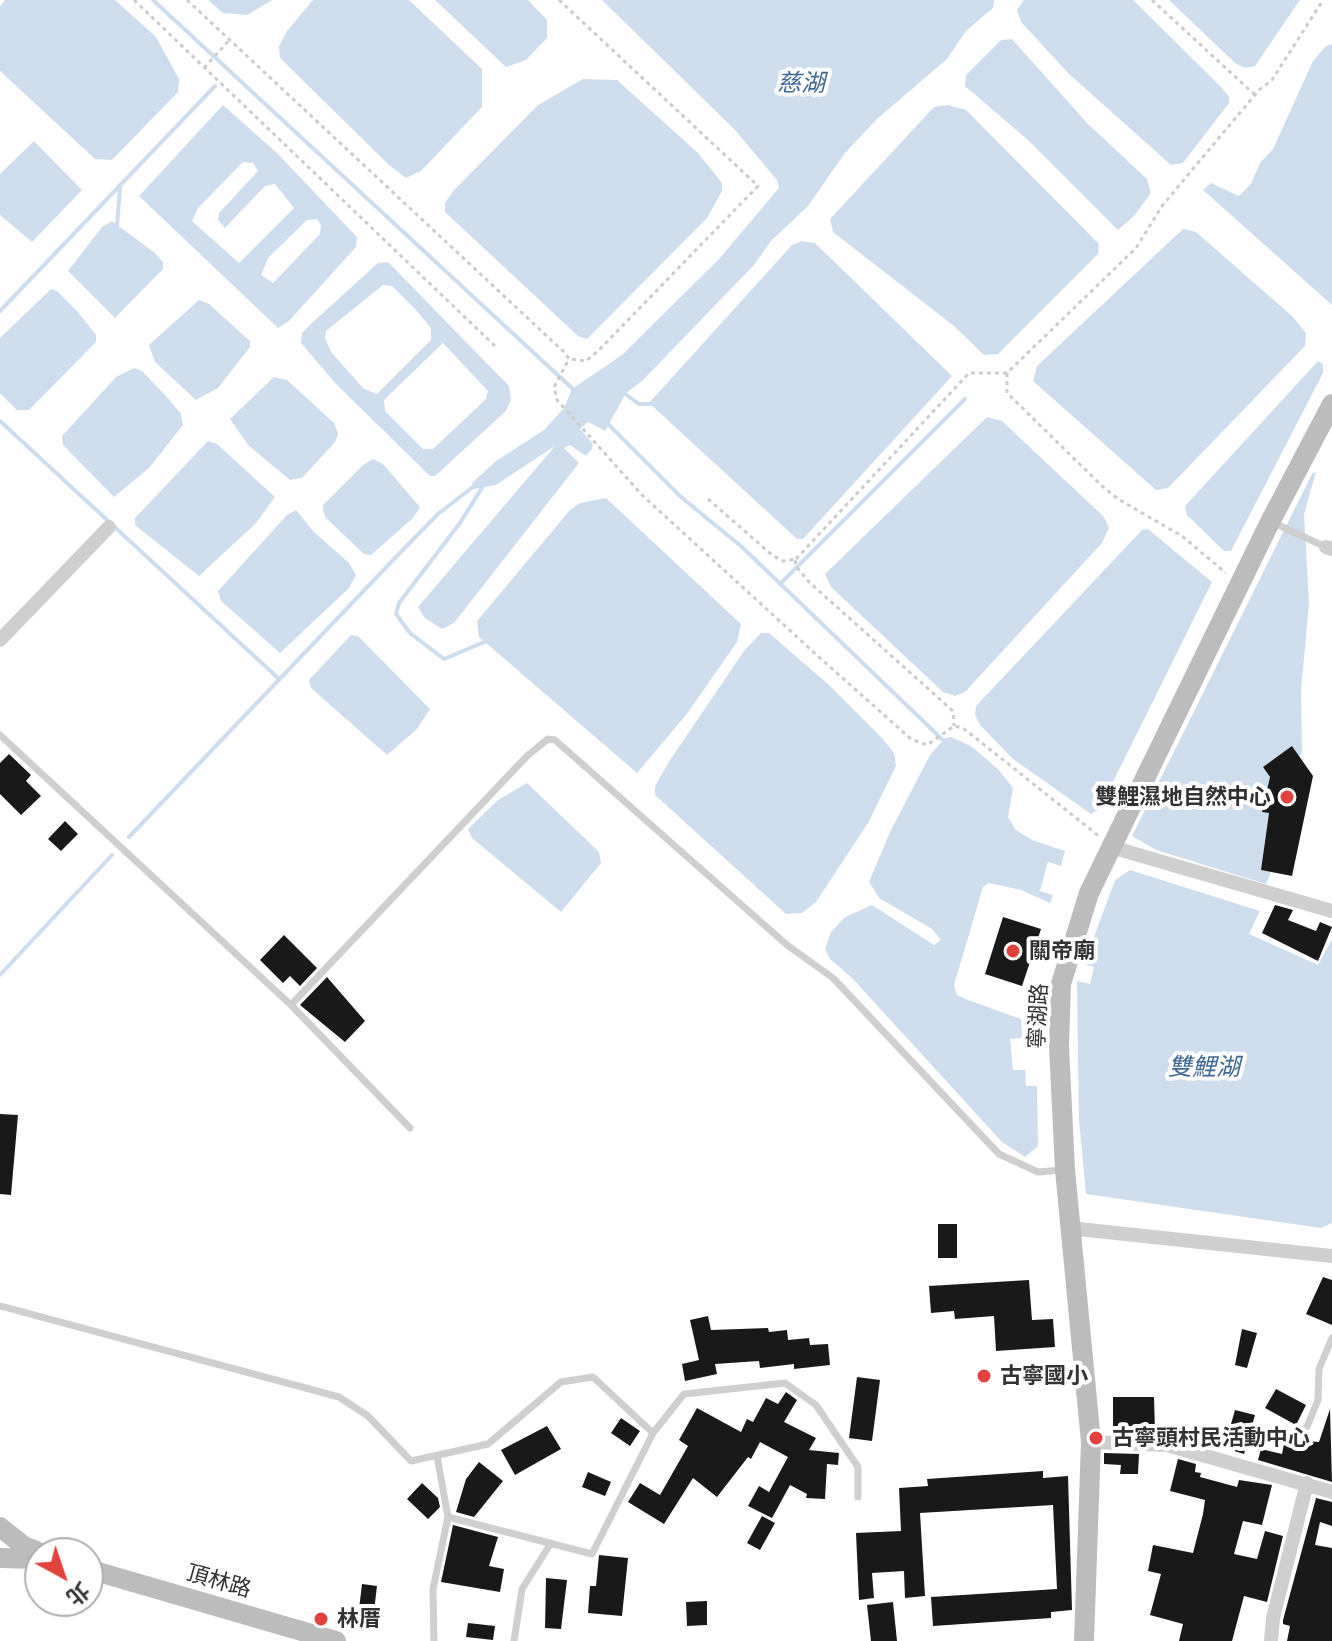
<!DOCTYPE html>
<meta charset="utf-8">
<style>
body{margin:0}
#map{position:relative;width:1332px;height:1641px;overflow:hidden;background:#fff;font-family:Commissioner,"Noto Sans TC",sans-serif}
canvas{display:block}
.north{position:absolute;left:24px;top:1537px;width:80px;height:80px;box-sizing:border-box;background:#fff;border:2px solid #adadad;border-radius:50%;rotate:140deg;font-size:22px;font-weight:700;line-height:32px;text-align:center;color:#323232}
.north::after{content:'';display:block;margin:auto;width:28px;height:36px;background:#e2423b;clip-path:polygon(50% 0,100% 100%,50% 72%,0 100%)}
</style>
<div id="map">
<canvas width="1332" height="1641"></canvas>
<div class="north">北</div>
</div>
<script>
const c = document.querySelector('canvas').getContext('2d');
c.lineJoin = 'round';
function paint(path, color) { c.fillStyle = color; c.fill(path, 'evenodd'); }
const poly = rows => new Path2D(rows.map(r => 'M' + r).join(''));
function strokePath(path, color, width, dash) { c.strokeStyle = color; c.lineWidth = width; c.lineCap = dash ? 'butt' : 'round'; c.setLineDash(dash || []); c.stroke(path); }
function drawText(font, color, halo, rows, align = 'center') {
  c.font = font + ' Commissioner,"Noto Sans TC",sans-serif'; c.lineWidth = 8; c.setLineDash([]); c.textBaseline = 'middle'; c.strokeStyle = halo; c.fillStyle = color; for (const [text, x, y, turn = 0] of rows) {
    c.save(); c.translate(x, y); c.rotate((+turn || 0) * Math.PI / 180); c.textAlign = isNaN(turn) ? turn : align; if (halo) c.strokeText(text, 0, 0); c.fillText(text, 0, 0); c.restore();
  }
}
paint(poly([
 [5,0,115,0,156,37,179,79,178,92,112,160,95,159,0,71,0,6],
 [208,0,272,0,247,15,223,13],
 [313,0,409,0,482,69,482,107,421,171,406,178,389,165,280,58,279,46,287,31],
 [435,0,528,0,547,20,547,38,526,60,506,67],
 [602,0,994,0,993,8,966,31,947,59,878,118,845,153,808,206,771,241,754,265,642,381,626,393,605,431,588,422,580,429,593,444,592,449,586,456,570,445,564,448,579,463,454,623,442,629,425,618,418,607,555,446,496,485,474,489,472,483,496,461,544,430,564,408,572,389,622,355,719,259,779,188,777,180,735,130],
 [1024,0,1133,0,1221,87,1229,97,1229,103,1183,163,1171,165,1069,74,1021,22,1017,10],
 [1169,0,1300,0,1255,66,1245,68,1235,63],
 [1012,39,1087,123,1147,179,1151,193,1134,216,1118,230,1029,141,965,86,966,75,1001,40],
 [1332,44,1332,305,1203,190,1211,183,1239,196,1251,184,1260,163,1273,149,1313,61,1326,46],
 [583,79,617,80,698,153,722,183,722,191,707,218,587,339,578,336,445,212,445,203,453,191,538,105],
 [223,105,276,152,357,237,356,247,289,321,278,328,139,196],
 [243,162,253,163,258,171,219,213,218,220,225,228,265,186,275,184,294,208,239,263,192,221,198,208],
 [317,219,321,225,320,234,273,283,261,275,268,258,307,220],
 [948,105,966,110,1099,244,1098,254,998,354,984,355,954,326,833,232,830,219,934,107],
 [34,141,82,190,32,242,0,215,0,174],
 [112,221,155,253,163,262,163,269,115,318,68,271,102,227],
 [1183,229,1196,232,1292,316,1306,333,1305,346,1168,488,1156,490,1033,381,1037,366],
 [802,241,815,243,952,376,803,539,797,539,649,403,792,245],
 [388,262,509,386,511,400,506,411,435,476,430,476,337,385,301,343,302,333,313,322,378,263],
 [383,285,392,286,415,309,431,328,431,340,377,394,364,389,331,352,325,338,326,331],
 [443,343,488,391,486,399,433,449,423,449,385,411,384,400],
 [51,289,57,291,77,311,96,335,96,342,29,410,17,410,0,393,0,338],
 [199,300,209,304,250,341,250,347,218,388,196,400,155,362,149,345],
 [1318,361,1323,364,1323,373,1231,551,1224,551,1187,515,1185,506],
 [134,368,142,371,167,397,181,414,183,425,149,468,114,497,63,445,62,436,116,377],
 [274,377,287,380,334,423,338,434,335,442,302,478,290,480,249,446,230,419],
 [987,417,1002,421,1104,517,1109,528,1102,543,965,692,955,696,943,692,831,587,825,574],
 [208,441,217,444,275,497,256,523,199,576,135,525,135,518],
 [373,459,383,464,420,507,413,518,371,555,364,554,326,518,323,510,323,505,363,465],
 [1316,472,1304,514,1309,603,1301,691,1302,751,1300,757,1292,747,1263,767,1270,777,1262,811,1269,813,1261,870,1271,872,1266,884,1156,850,1132,836,1312,474],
 [606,498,741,624,737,642,686,715,637,773,479,637,477,621,570,510,580,503],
 [296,510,314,532,349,563,356,575,349,588,280,653,221,601,218,591,287,515],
 [1148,529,1212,582,1104,800,1098,810,1091,814,1013,759,980,725,975,715,976,706,1142,530],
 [761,633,769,633,829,685,881,737,894,753,896,766,868,823,816,902,802,913,786,914,655,795,655,786,670,760,744,651],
 [351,635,358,636,430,709,417,729,387,755,311,688,309,680],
 [951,737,971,746,999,770,1013,788,1008,817,1016,830,1032,840,1065,851,1061,866,1048,862,1040,891,1053,895,1050,903,1021,890,989,883,983,887,954,985,957,995,968,1000,1021,1019,1022,1038,1010,1039,1013,1070,1025,1070,1026,1086,1037,1086,1038,1146,1025,1157,1002,1142,852,978,830,959,825,949,831,932,845,917,872,905,934,945,941,940,932,929,879,898,869,882,890,832,930,755,945,738],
 [527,783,599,852,601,863,561,912,472,838,468,829,498,800],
 [1130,870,1260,911,1249,934,1318,965,1332,939,1332,1223,1321,1228,1086,1194,1079,1120,1077,981,1090,984,1094,967,1084,964,1115,880]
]), '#cedded');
strokePath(poly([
 [153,0,575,391],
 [117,226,120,187],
 [0,311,215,86],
 [621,391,639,404,655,404],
 [0,421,279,679],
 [607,423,681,497,742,547,946,743],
 [485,483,460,523,399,603,396,614,410,633,444,659,489,640],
 [780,584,965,399],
 [129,837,395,558,438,514,478,483],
 [0,975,112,855]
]), '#cedded', 4);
paint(poly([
 [1292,746,1313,776,1292,876,1261,870,1269,813,1262,812,1270,777,1263,767],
 [9,754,31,775,26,781,41,796,21,815,0,794,0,763],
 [65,821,78,834,61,851,48,839],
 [1275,905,1293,910,1288,920,1316,931,1320,922,1332,927,1318,961,1262,933],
 [1003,917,1041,929,1022,986,985,974],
 [284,935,317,968,300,986,290,976,283,983,260,960],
 [327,977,365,1021,345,1042,300,1005],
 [0,1114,18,1115,11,1195,0,1194],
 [938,1224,957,1224,957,1258,938,1258],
 [1323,1277,1332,1280,1332,1325,1306,1314],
 [1029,1280,1032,1320,1053,1319,1055,1347,996,1351,994,1316,955,1319,954,1311,931,1313,929,1286],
 [708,1316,711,1330,768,1328,769,1332,787,1330,788,1340,809,1338,810,1345,828,1344,830,1365,794,1369,794,1364,760,1368,759,1361,715,1364,717,1374,685,1381,682,1364,699,1360,690,1320],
 [1242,1329,1257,1333,1247,1368,1235,1365],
 [857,1377,880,1380,872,1441,849,1438],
 [1276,1389,1306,1405,1296,1425,1265,1408],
 [786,1392,797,1400,784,1422,816,1438,809,1450,839,1453,838,1465,827,1464,825,1499,806,1498,807,1494,790,1485,772,1518,748,1506,759,1486,769,1492,788,1457,760,1442,751,1459,748,1457,717,1497,693,1478,664,1524,628,1502,640,1483,660,1495,688,1446,679,1440,697,1408,741,1432,747,1419,753,1422,766,1398,778,1404],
 [1113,1397,1154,1397,1155,1431,1113,1433],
 [1330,1409,1332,1482,1258,1460,1261,1449,1282,1454,1285,1439,1319,1442],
 [1235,1410,1255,1415,1244,1454,1231,1450,1238,1426,1231,1424],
 [621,1418,640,1431,630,1446,611,1433],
 [547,1426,561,1449,515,1475,501,1450],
 [1104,1453,1139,1454,1138,1474,1120,1474,1121,1465,1104,1464],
 [1178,1459,1196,1464,1195,1472,1201,1473,1200,1477,1237,1487,1239,1480,1272,1485,1262,1525,1243,1521,1234,1554,1257,1559,1265,1531,1283,1536,1267,1602,1244,1596,1232,1641,1179,1641,1183,1624,1150,1615,1161,1574,1148,1571,1153,1545,1193,1553,1203,1514,1205,1500,1170,1491],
 [479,1462,503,1481,474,1517,456,1512,466,1479],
 [1043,1471,1043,1478,1068,1476,1072,1610,1051,1612,1051,1618,933,1626,931,1597,1057,1589,1053,1505,920,1513,925,1596,905,1598,904,1571,872,1573,874,1598,859,1600,856,1533,901,1531,899,1488,928,1486,927,1479],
 [588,1472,611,1482,605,1496,582,1487],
 [422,1483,438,1498,440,1507,428,1519,407,1499],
 [1316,1498,1332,1502,1332,1526,1320,1522,1315,1545,1332,1548,1332,1641,1287,1641,1290,1626,1283,1624,1283,1620],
 [762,1516,775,1523,760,1550,747,1543],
 [453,1525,498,1537,489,1566,504,1569,500,1592,441,1582],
 [599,1555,628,1558,622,1616,588,1613,590,1586,596,1586],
 [546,1578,567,1580,561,1629,545,1628],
 [362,1584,377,1586,372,1628,357,1626],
 [707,1601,707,1625,687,1626,686,1602],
 [893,1602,897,1641,871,1641,867,1605],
 [468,1623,495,1626,493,1640,466,1637]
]), '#191919');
strokePath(poly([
 [134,0,496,347],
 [187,0,565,353,569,359,554,387,557,400,642,495,820,658,911,739,927,745,954,726,963,728,1100,837],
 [559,0,758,186,599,350,586,361,569,359],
 [1152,0,1255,95],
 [204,68,230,39],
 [1007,373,1007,393,1101,485,1118,499,1182,536,1226,573],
 [708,499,772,555,783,561,796,559,795,565,809,582,953,711,954,726],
 [796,559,969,373,1007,373,1136,248,1162,206,1259,90,1272,80,1323,0]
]), '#ccc', 3, [4, 4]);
strokePath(poly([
 [1274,523,1326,547],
 [0,735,291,1005,410,1128],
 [291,1005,527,756,548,739,555,740,787,945,833,978,999,1154,1038,1172,1062,1170],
 [0,1306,339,1397,368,1416,411,1461,488,1444,561,1382,593,1377,653,1433,684,1394,785,1383,816,1405,858,1467,858,1497],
 [1286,1433,1304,1434,1318,1400,1319,1369,1332,1338],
 [448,1517,592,1554,653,1433],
 [434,1641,433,1589,448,1517,437,1456],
 [514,1641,522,1589,551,1543]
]), '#cfcfcf', 7);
strokePath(poly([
 [1326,547,1332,549],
 [0,640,109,527],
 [1111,847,1332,911],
 [1069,1228,1332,1256],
 [1091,1442,1167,1445,1332,1492],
 [1271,1641,1273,1618,1307,1483]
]), '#cfcfcf', 14);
strokePath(poly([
 [0,1527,24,1546,41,1553],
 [0,1558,40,1559],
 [88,1569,336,1641],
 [1084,1641,1091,1442,1065,1170,1059,1046,1061,984,1089,893,1270,522,1332,404]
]), '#bcbcbc', 20);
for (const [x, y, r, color] of [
 [1287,797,8,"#e2423b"],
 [1013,951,8,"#e2423b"],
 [984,1376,8,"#e2423b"],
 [1096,1438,8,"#e2423b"],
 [321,1619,8,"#e2423b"]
]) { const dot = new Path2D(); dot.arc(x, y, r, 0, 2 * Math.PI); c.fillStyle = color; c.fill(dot); strokePath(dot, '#fff', 3); }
drawText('bold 22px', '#323232', '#fff', [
 ["雙鯉濕地自然中心",1271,797,"right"],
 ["關帝廟",1029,951],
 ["古寧國小",1000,1376],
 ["古寧頭村民活動中心",1112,1438],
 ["林厝",337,1619]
], 'left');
drawText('22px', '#323232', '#fff', [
 ["寧湖路",1038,1016,-87],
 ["頂林路",219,1581,16]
]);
drawText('italic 24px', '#406a93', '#fff', [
 ["慈湖",801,83],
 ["雙鯉湖",1204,1067]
]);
</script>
